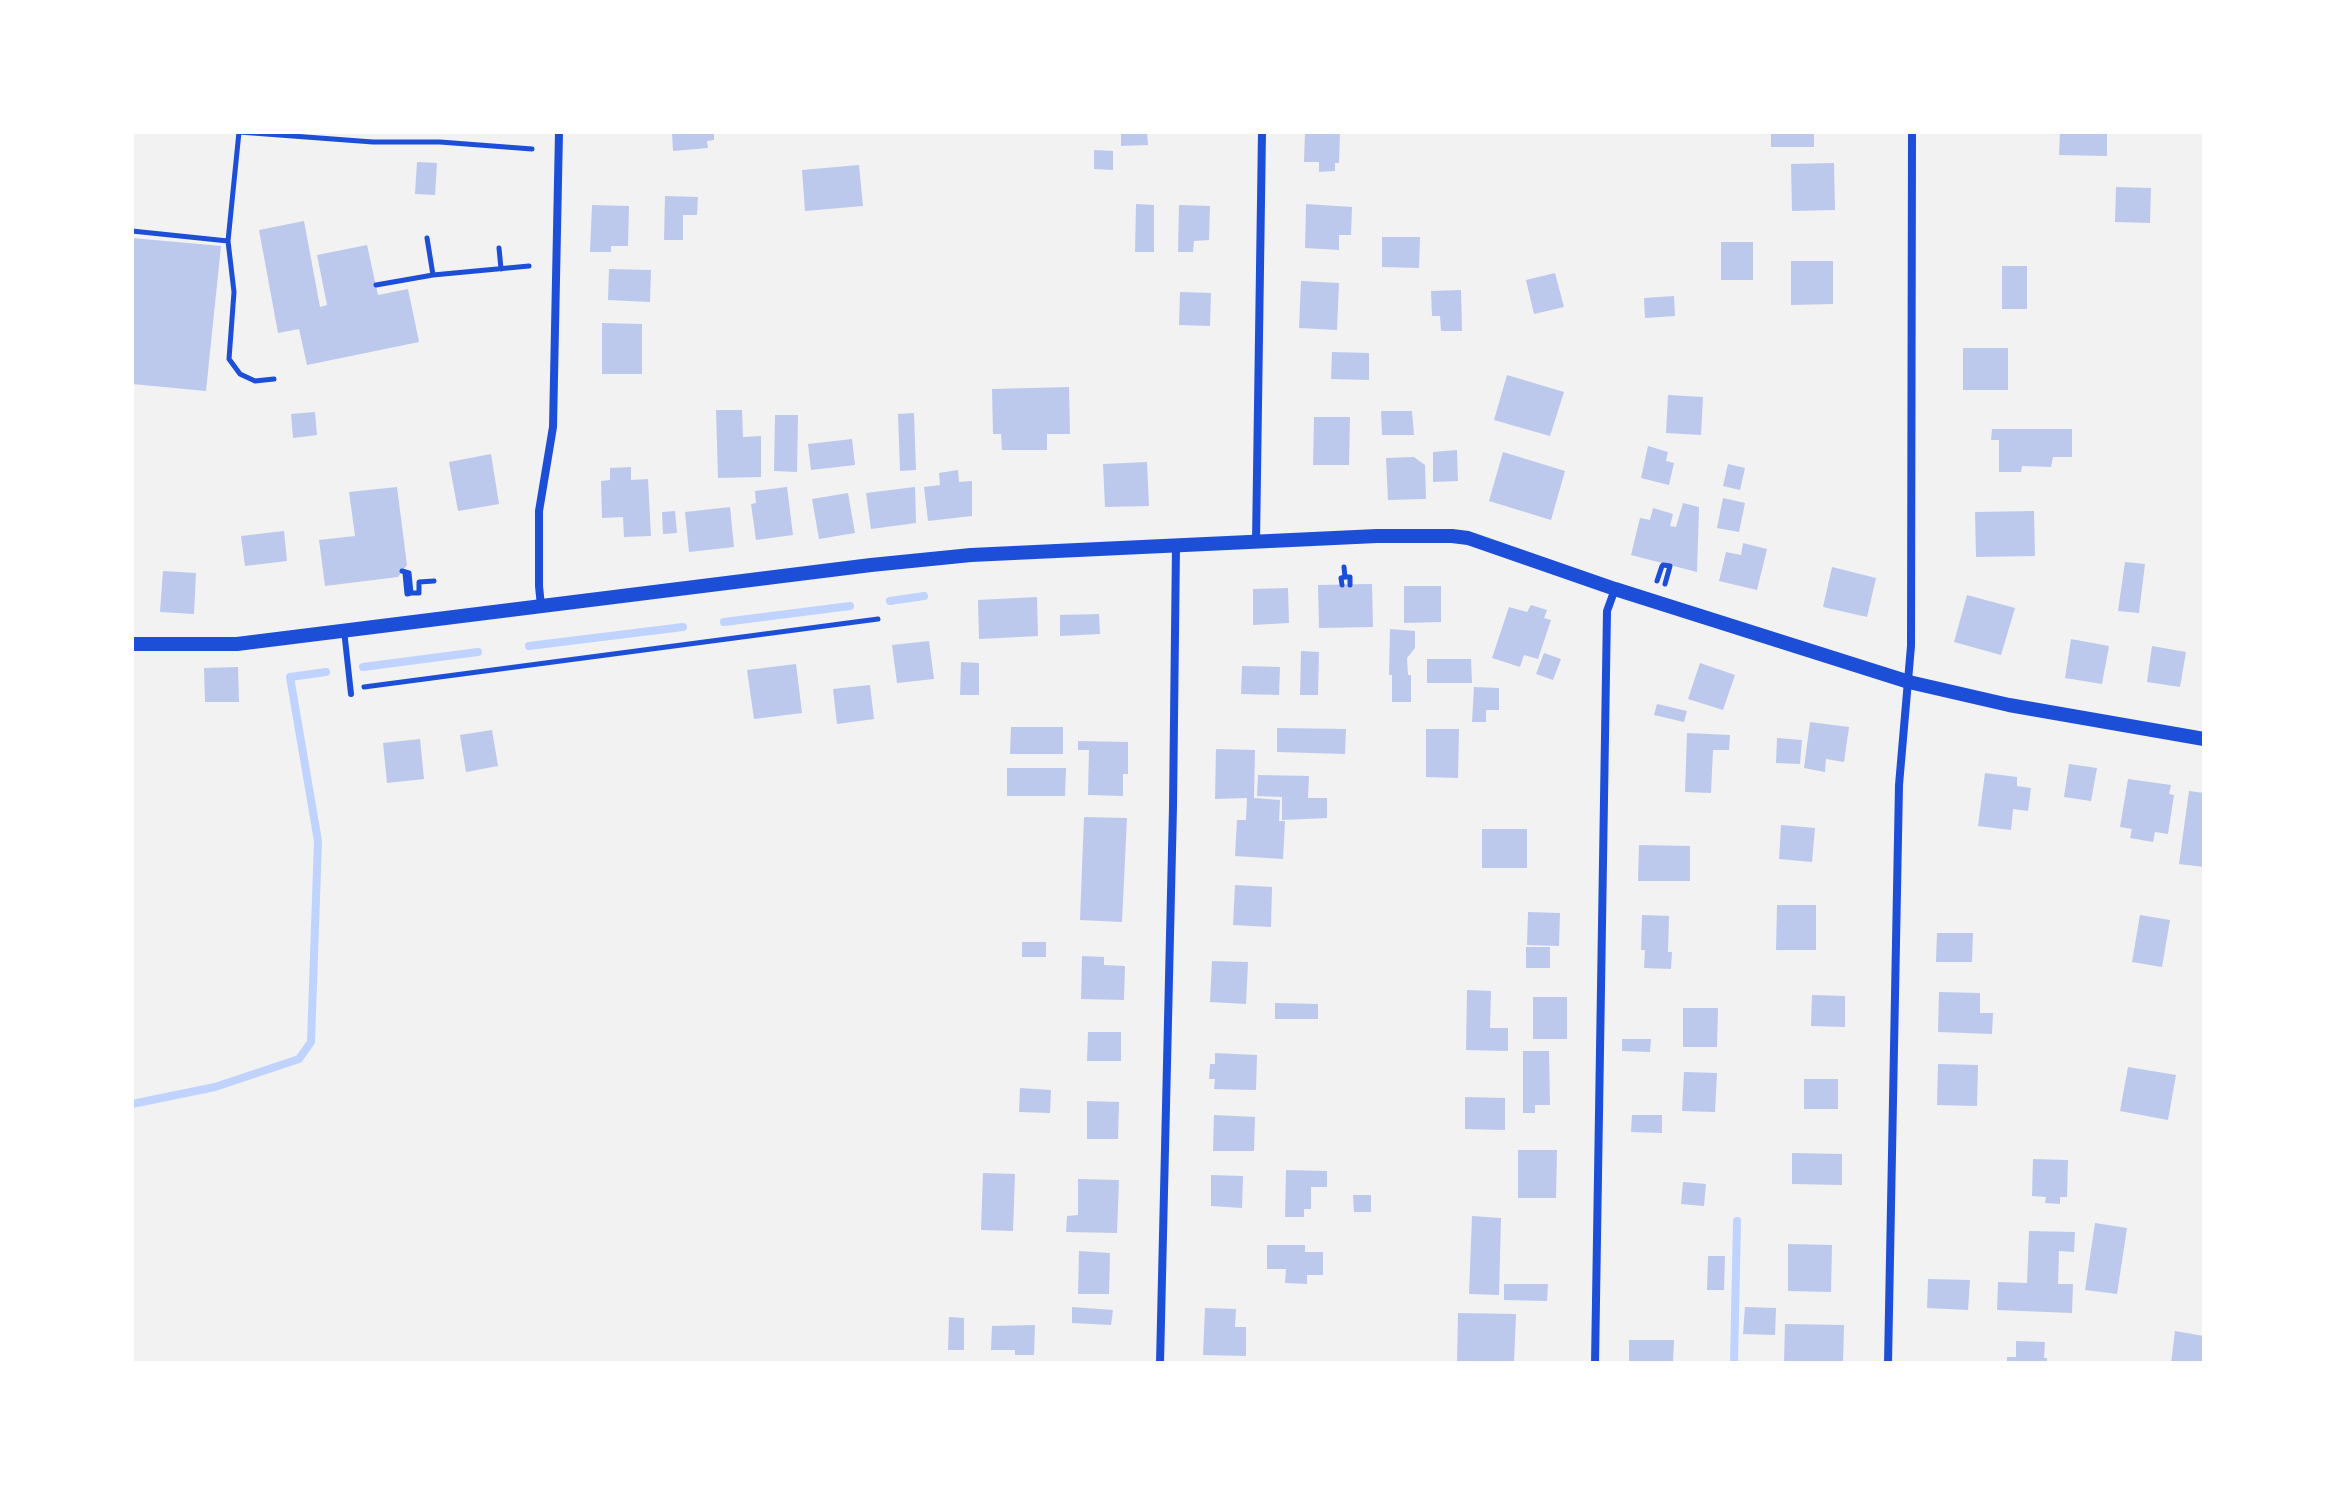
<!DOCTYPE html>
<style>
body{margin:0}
#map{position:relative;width:2336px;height:1495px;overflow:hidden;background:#f2f2f2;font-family:Barlow,sans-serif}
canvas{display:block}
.frame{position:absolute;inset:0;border:134px solid #fff;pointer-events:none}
</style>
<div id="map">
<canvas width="2336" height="1495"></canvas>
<div class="frame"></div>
</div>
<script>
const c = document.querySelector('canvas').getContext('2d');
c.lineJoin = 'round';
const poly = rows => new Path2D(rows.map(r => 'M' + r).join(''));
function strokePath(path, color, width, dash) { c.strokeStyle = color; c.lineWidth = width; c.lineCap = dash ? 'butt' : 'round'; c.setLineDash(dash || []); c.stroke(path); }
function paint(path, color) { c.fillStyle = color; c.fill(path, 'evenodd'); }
strokePath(poly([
 [890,601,924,596],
 [724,622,850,606],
 [529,646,683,627],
 [363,667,478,652],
 [132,1104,215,1087,299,1059,311,1042,318,841,290,677,326,672],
 [1734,1363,1737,1221]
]), '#bfd3fe', 8);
paint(poly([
 [672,132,714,132,714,140,707,141,708,148,673,151],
 [1121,132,1147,132,1148,145,1121,146],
 [1305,132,1340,132,1339,163,1335,163,1335,171,1319,172,1319,162,1304,162],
 [1771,132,1814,132,1814,147,1771,147],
 [2060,132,2107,132,2107,156,2059,155],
 [1094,150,1113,151,1113,170,1094,169],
 [417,162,437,163,435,195,415,194],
 [1834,163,1835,210,1792,211,1791,164],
 [859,165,863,206,805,211,802,170],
 [2116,187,2151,188,2150,223,2115,222],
 [665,196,698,197,697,215,683,215,683,240,664,240],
 [1136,204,1154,205,1154,252,1135,252],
 [1306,204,1352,207,1351,235,1339,235,1339,250,1305,248],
 [592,205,629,206,628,246,611,246,611,252,590,252],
 [1179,205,1210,206,1209,240,1194,241,1193,252,1178,252],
 [304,221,320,307,327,305,317,255,367,245,378,295,408,289,419,342,307,365,299,329,278,333,259,230],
 [1382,237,1420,237,1419,268,1382,267],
 [132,238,221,246,206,391,132,384],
 [1721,242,1753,242,1753,280,1721,280],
 [1791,261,1833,261,1833,304,1791,305],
 [2002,266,2027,266,2027,309,2002,309],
 [609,269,651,270,650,302,608,300],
 [1555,273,1564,307,1534,314,1526,280],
 [1301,281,1339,283,1337,330,1299,328],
 [1461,290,1462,331,1441,331,1440,316,1432,316,1431,291],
 [1180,292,1211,293,1210,326,1179,325],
 [1674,296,1675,316,1645,318,1644,298],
 [602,323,642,324,642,374,602,374],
 [1963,348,2008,348,2008,390,1963,390],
 [1332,352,1369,353,1369,380,1331,379],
 [1507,375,1564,392,1550,436,1494,420],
 [1069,387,1070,434,1047,434,1047,450,1002,450,1001,434,993,434,992,389],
 [1668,395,1703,397,1701,435,1666,433],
 [716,410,742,410,743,437,761,436,761,477,718,478],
 [1381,411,1412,411,1414,435,1382,435],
 [315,412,317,435,293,438,291,414],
 [914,413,916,470,900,471,898,414],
 [775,415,798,415,797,472,774,471],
 [1314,417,1350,417,1349,465,1313,465],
 [1992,429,2072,429,2072,457,2053,457,2051,467,2022,466,2021,472,1999,472,1999,440,1991,440],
 [852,439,855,465,811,470,808,444],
 [1648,446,1668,452,1666,461,1674,463,1669,485,1641,478],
 [1457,450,1458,481,1433,482,1433,452],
 [1503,452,1565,471,1551,520,1489,501],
 [491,454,499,504,458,511,449,462],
 [1414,457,1425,465,1426,499,1388,500,1386,458],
 [1147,462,1149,506,1105,507,1103,464],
 [1728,464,1745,468,1740,490,1723,486],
 [631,467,631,480,648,479,651,536,624,537,623,517,602,518,601,481,610,480,610,468],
 [958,470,959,482,972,481,972,516,928,521,924,487,940,485,939,473],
 [397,487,407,565,398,577,325,586,319,540,355,536,349,492],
 [787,487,793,535,756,540,751,504,756,503,755,491],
 [915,487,916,523,871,529,866,493],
 [848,493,855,533,819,539,812,499],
 [1723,498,1745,503,1739,532,1717,528],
 [1683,503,1699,507,1697,572,1631,555,1640,518,1650,520,1653,508,1673,514,1670,526,1676,527],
 [730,507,734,547,689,552,685,512],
 [675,511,677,533,663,534,662,512],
 [2034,511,2035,556,1976,557,1975,512],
 [284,531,287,561,245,566,241,536],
 [1743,543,1767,549,1757,590,1719,581,1726,552,1741,555],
 [2125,562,2145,564,2139,613,2118,611],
 [1832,567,1876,578,1867,617,1823,607],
 [163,571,196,573,194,614,160,612],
 [1372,584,1373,627,1319,628,1318,585],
 [1404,586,1441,586,1441,622,1404,623],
 [1288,588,1289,623,1253,625,1253,589],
 [1967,595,2015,608,2001,655,1954,642],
 [1037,597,1038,636,979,639,978,600],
 [1531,605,1547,610,1544,618,1551,620,1538,659,1524,655,1520,667,1492,658,1509,607,1527,612],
 [1099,614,1100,634,1060,636,1060,615],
 [1390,629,1415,631,1415,648,1407,658,1408,675,1411,675,1411,702,1392,702,1392,675,1389,675],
 [2071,639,2109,646,2102,684,2065,678],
 [929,641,934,679,897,683,892,645],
 [2152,646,2186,652,2180,687,2147,682],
 [1301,651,1319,652,1318,695,1300,695],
 [1544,653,1561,659,1553,680,1536,674],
 [1427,659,1471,659,1472,683,1427,683],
 [961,662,979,663,979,695,960,695],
 [1700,663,1735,675,1723,710,1688,699],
 [796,664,802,713,754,719,747,670],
 [1242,666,1280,667,1279,695,1241,694],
 [238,667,239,702,205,702,204,668],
 [870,685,874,719,837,724,833,689],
 [1474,687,1499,688,1499,710,1486,710,1486,722,1472,722],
 [1657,704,1687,711,1684,722,1654,715],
 [1810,722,1849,727,1844,762,1826,759,1825,772,1804,768],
 [1011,727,1063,727,1063,754,1010,754],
 [1277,728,1346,729,1345,754,1277,752],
 [1426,729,1459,729,1458,778,1426,777],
 [492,730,498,766,466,772,460,735],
 [1687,733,1730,735,1729,750,1713,750,1711,793,1685,792],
 [1777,738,1802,740,1800,764,1776,763],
 [420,739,424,779,387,783,383,743],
 [1078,741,1128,742,1128,774,1123,774,1123,796,1088,795,1089,750,1078,750],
 [1216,749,1255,750,1254,798,1280,800,1279,821,1285,821,1283,859,1235,856,1237,820,1246,820,1247,798,1215,799],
 [2069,764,2097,768,2091,801,2064,797],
 [1007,768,1066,768,1065,796,1007,796],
 [1985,773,2017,777,2017,786,2031,788,2028,811,2013,809,2011,830,1978,826],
 [1258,775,1309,776,1308,798,1327,798,1327,818,1282,820,1282,797,1257,796],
 [2128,779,2171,785,2169,794,2174,795,2168,834,2155,832,2153,842,2130,838,2132,829,2120,827],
 [2189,791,2204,793,2204,867,2179,864],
 [1084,817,1127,818,1122,922,1080,920],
 [1781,825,1815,828,1812,862,1779,859],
 [1482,829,1527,829,1527,868,1482,868],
 [1639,845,1690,846,1690,881,1638,881],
 [1235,885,1272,887,1271,927,1233,925],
 [1777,905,1816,905,1816,950,1776,950],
 [1528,912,1560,913,1559,946,1527,945],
 [1642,915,1669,916,1668,952,1672,952,1671,969,1644,968,1645,950,1641,950],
 [2140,915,2170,920,2162,967,2132,962],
 [1937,933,1973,933,1972,962,1936,962],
 [1022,942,1046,942,1046,957,1022,957],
 [1526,947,1550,947,1550,968,1526,968],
 [1082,956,1104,957,1104,965,1125,966,1124,1000,1081,999],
 [1212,961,1248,962,1246,1004,1210,1002],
 [1467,990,1491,991,1490,1028,1508,1028,1508,1051,1466,1050],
 [1939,992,1980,993,1980,1013,1993,1013,1992,1034,1938,1032],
 [1812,995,1845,996,1845,1027,1811,1026],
 [1533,997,1567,997,1567,1039,1533,1039],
 [1275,1003,1318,1004,1318,1019,1275,1019],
 [1683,1008,1718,1008,1717,1047,1683,1047],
 [1088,1032,1121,1032,1121,1061,1087,1061],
 [1622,1039,1651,1039,1650,1052,1622,1051],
 [1523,1051,1549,1051,1550,1105,1535,1105,1535,1113,1523,1113],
 [1215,1053,1257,1055,1256,1090,1214,1089,1215,1079,1209,1079,1210,1064,1215,1064],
 [1938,1064,1978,1065,1977,1106,1937,1105],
 [2128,1067,2176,1075,2168,1120,2120,1111],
 [1684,1072,1717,1073,1715,1112,1682,1111],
 [1804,1079,1838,1079,1838,1109,1804,1109],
 [1020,1088,1051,1090,1050,1113,1019,1112],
 [1465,1097,1505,1098,1505,1130,1465,1129],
 [1087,1101,1119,1102,1118,1139,1087,1139],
 [1214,1115,1255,1117,1254,1151,1213,1151],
 [1632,1115,1662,1115,1662,1133,1631,1132],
 [1518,1150,1557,1150,1556,1198,1518,1198],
 [1792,1153,1842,1154,1842,1185,1792,1184],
 [2033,1159,2068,1160,2067,1197,2060,1197,2060,1204,2045,1203,2046,1197,2032,1196],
 [1286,1170,1327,1171,1327,1187,1311,1187,1311,1209,1304,1209,1304,1217,1285,1217],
 [983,1173,1015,1174,1013,1231,981,1230],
 [1211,1175,1243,1176,1242,1208,1211,1206],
 [1078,1179,1119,1180,1117,1233,1066,1232,1067,1216,1078,1215],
 [1683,1182,1706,1184,1704,1206,1681,1204],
 [1353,1195,1371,1195,1371,1212,1354,1212],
 [1472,1216,1501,1218,1499,1295,1469,1294],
 [2095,1223,2127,1228,2117,1294,2085,1290],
 [2029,1231,2075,1232,2074,1252,2059,1251,2058,1284,2073,1284,2072,1313,1997,1310,1998,1282,2027,1283],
 [1788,1244,1832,1245,1831,1292,1788,1291],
 [1267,1245,1305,1245,1305,1252,1323,1252,1323,1275,1307,1275,1307,1284,1285,1283,1286,1269,1267,1269],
 [1079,1251,1110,1253,1109,1294,1078,1294],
 [1708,1256,1725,1256,1724,1290,1707,1290],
 [1928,1279,1970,1280,1968,1310,1927,1308],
 [1504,1284,1548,1284,1547,1301,1504,1300],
 [1072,1307,1113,1310,1111,1325,1072,1323],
 [1745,1307,1776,1308,1775,1335,1743,1334],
 [1205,1308,1236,1309,1235,1327,1246,1327,1246,1356,1203,1355],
 [1458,1313,1516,1314,1514,1363,1457,1362],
 [949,1317,964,1318,964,1350,948,1350],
 [1785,1324,1844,1325,1843,1363,1784,1363],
 [1035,1325,1034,1355,1015,1355,1015,1350,991,1350,992,1326],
 [2175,1331,2204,1336,2204,1363,2171,1363],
 [1629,1340,1674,1340,1673,1363,1629,1363],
 [2016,1341,2045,1342,2044,1358,2047,1358,2047,1363,2007,1363,2007,1357,2016,1357]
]), '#bdc9ec');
strokePath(poly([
 [132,231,228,241,239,132,373,142,440,142,532,149],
 [427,238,433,275],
 [228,241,234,292,229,359,240,374,255,381,274,379],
 [499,248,501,269],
 [376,285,433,275,529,266],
 [1663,565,1670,566,1665,584],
 [1344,567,1345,577,1350,577,1350,585],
 [402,571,409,573,411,593,419,593,419,582,434,581],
 [405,573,407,594,411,593],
 [1657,581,1662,566],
 [1342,585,1341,578,1345,577],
 [364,687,878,619]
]), '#1d4ed8', 5);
strokePath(poly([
 [344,630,351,694]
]), '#1d4ed8', 6);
strokePath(poly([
 [1256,542,1262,132],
 [541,606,539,586,539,511,553,427,559,132],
 [1160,1363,1173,807,1176,546],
 [1595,1363,1607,611,1615,589],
 [1888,1363,1899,785,1911,646,1912,132]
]), '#1d4ed8', 8);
strokePath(poly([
 [132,644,237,644,871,565,971,555,1377,536,1452,536,1468,538,1615,589,1909,682,2009,705,2204,739]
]), '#1d4ed8', 14);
</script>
